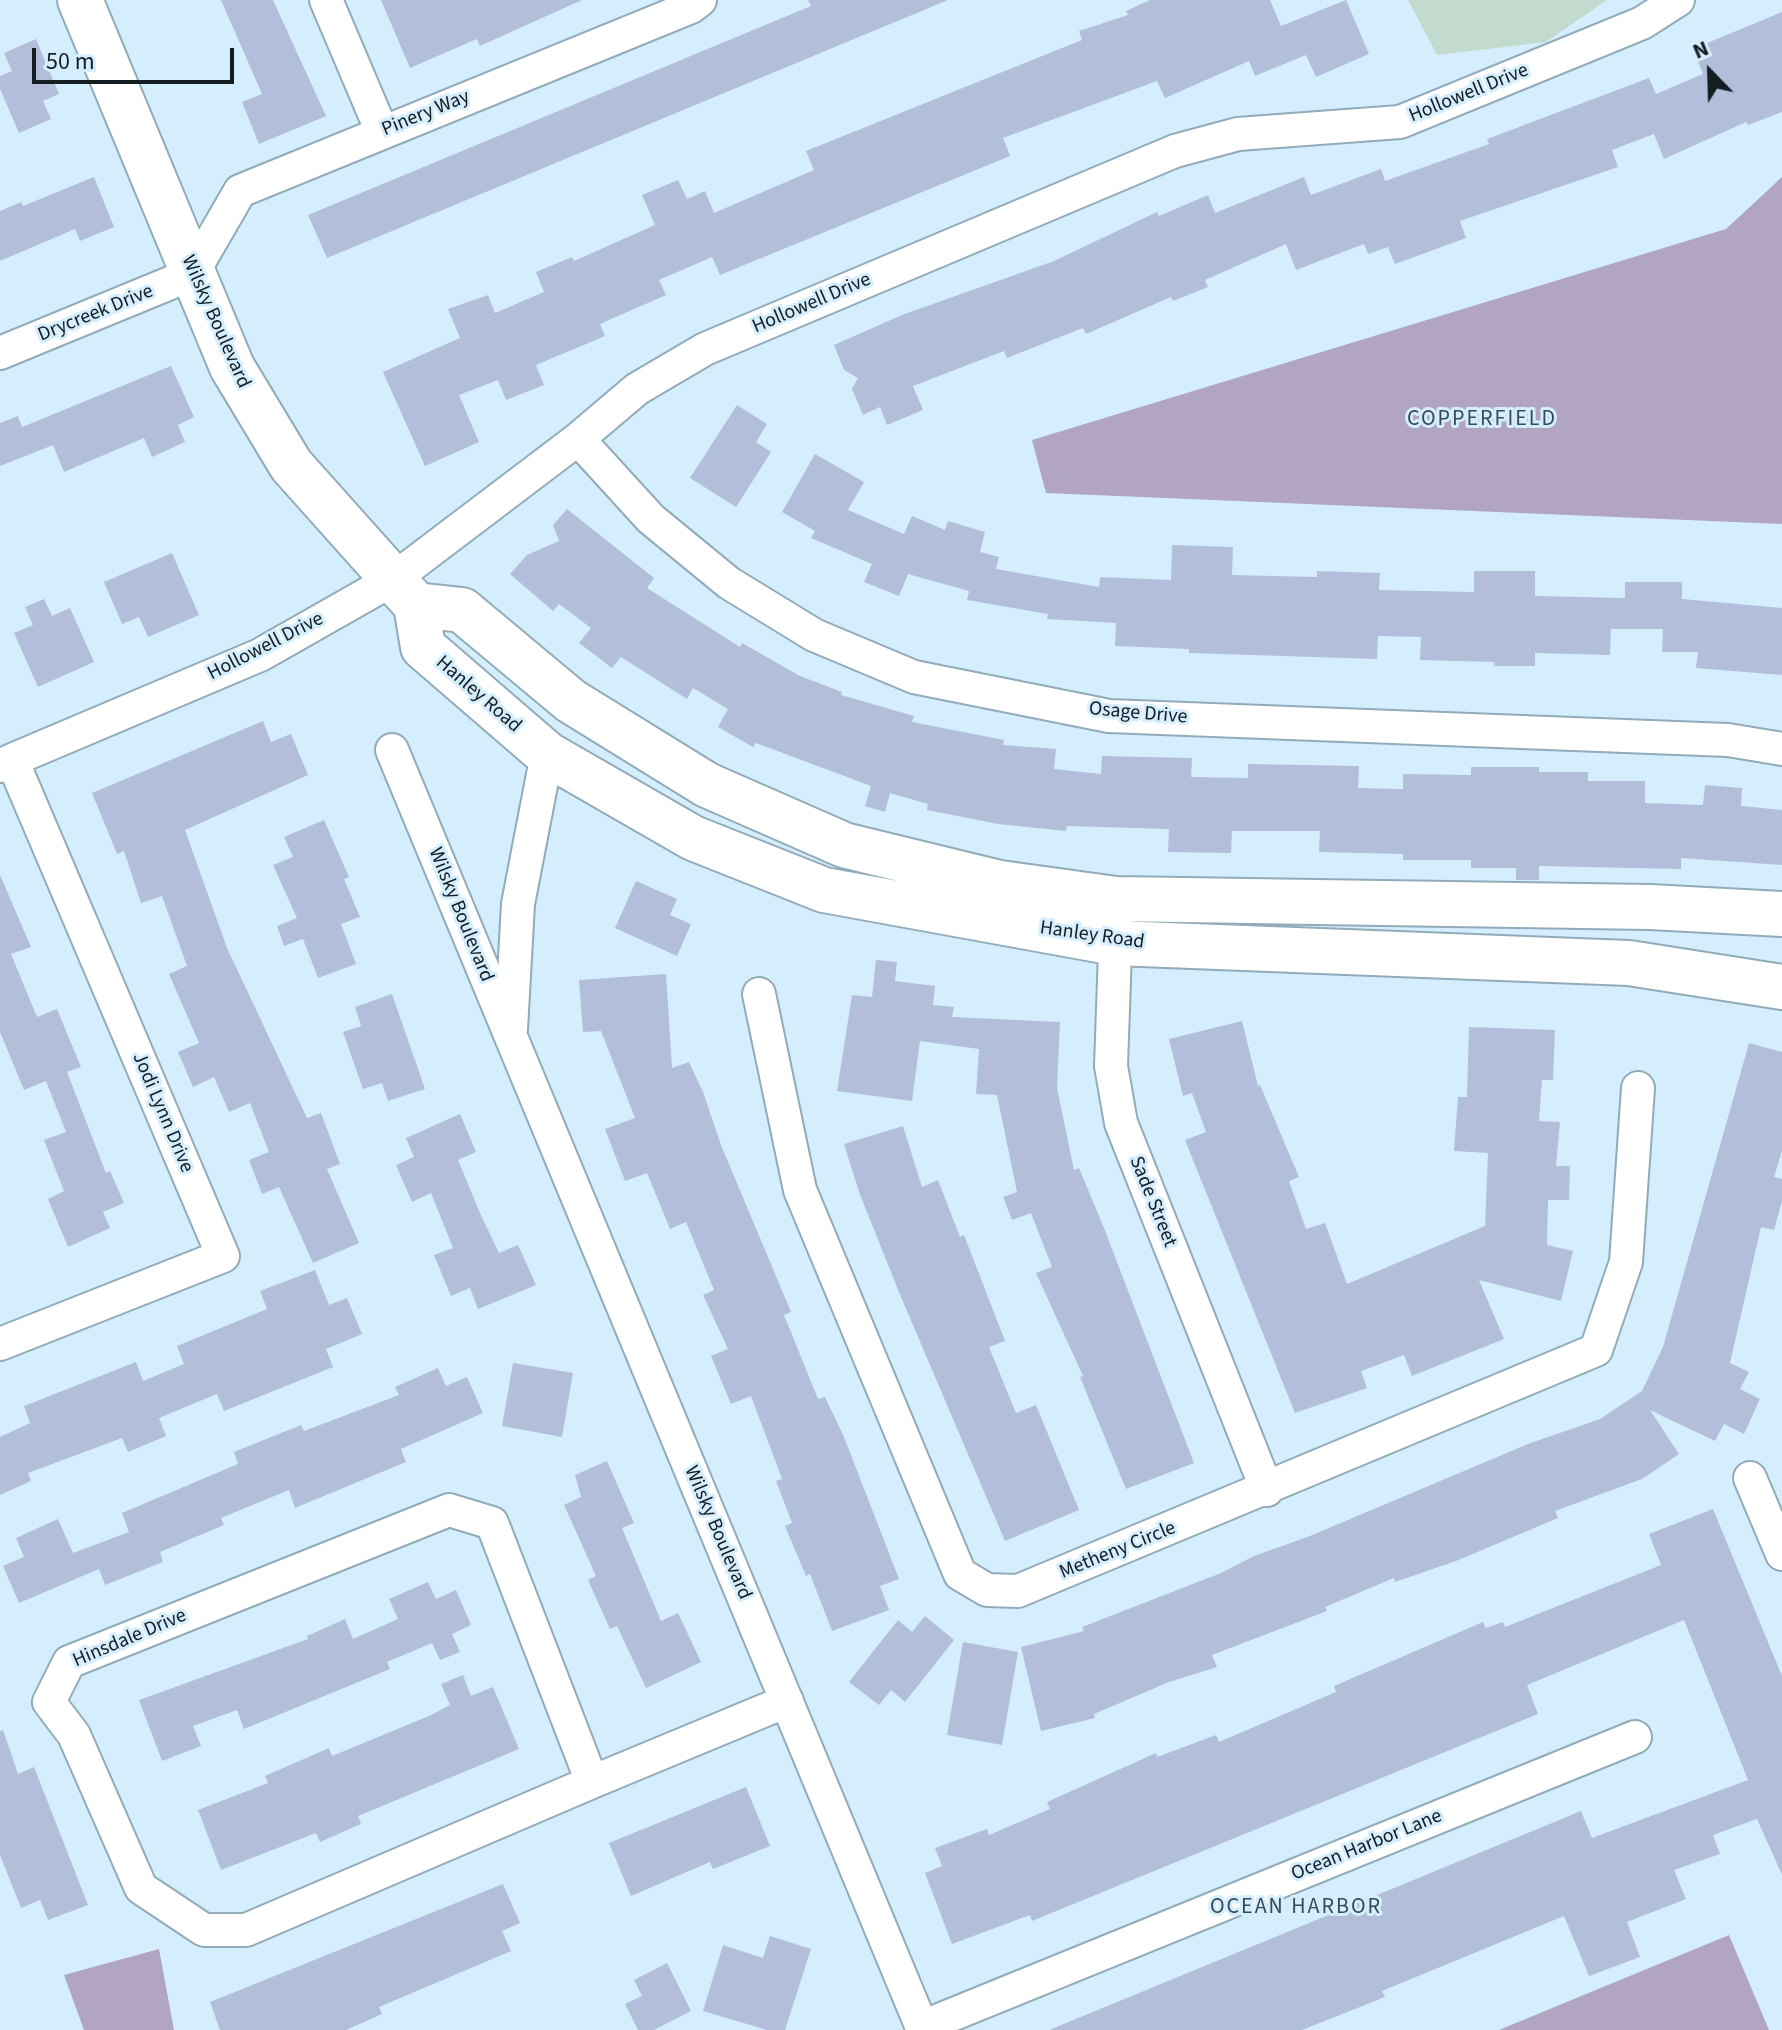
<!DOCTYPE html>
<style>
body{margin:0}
#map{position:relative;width:1782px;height:2030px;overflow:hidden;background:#d5eefe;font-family:"Source Sans 3",sans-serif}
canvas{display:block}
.north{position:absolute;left:1670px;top:32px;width:80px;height:80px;-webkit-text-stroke:6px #d5eefe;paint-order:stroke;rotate:337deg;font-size:22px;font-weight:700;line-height:32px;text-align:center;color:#141d22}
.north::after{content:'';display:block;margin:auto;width:28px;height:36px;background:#141d22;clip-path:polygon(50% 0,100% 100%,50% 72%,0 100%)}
.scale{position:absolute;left:32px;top:48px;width:202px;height:36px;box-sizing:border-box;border:4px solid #141d22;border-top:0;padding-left:10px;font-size:24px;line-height:28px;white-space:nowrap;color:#141d22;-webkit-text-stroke:6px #d5eefe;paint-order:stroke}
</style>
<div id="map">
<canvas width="1782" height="2030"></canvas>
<div class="north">N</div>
<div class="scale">50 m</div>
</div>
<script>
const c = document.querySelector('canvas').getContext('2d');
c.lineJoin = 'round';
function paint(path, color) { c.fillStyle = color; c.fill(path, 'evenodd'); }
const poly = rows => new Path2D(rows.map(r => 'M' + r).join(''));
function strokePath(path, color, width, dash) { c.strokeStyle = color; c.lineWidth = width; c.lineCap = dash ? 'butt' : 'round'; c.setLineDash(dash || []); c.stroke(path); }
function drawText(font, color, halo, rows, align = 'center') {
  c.font = font + ' "Source Sans 3",sans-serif'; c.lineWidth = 6; c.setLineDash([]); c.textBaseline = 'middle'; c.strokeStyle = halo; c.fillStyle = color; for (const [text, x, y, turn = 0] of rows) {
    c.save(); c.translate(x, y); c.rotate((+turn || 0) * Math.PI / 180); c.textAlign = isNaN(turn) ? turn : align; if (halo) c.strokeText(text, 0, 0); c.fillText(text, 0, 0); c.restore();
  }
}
paint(poly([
 [1408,0,1607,0,1546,42,1437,55]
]), '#c3dbcf');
paint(poly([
 [1782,177,1782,524,1046,493,1032,440,1726,229],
 [1729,1935,1769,2030,1499,2030],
 [159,1949,174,2030,84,2030,64,1975]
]), '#b1a5c2');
paint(poly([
 [221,0,273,0,326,116,259,144,242,102,262,94],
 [381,0,582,0,480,46,477,39,410,68],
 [808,0,948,0,327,258,308,215,811,6],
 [1150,0,1270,0,1281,26,1346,0,1369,54,1316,77,1306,55,1255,76,1249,61,1165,98,1157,81,1003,138,1010,156,720,275,712,257,659,280,666,295,600,324,605,336,536,365,544,385,506,400,498,380,459,395,479,442,425,466,383,372,460,338,448,309,488,295,495,313,544,292,536,272,572,257,574,261,655,225,642,195,678,180,687,199,705,191,714,213,814,170,806,151,1082,40,1079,31,1128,15,1126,11],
 [1782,12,1782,112,1748,125,1746,122,1664,159,1654,134,1612,150,1618,167,1460,221,1466,238,1395,264,1388,247,1368,254,1364,244,1296,270,1286,244,1205,280,1208,287,1173,301,1171,297,1086,334,1083,328,1007,358,1004,351,913,386,923,410,887,425,880,407,863,415,852,389,858,378,844,370,834,345,902,315,1054,261,1157,212,1159,216,1208,195,1215,213,1304,177,1311,195,1381,169,1385,181,1489,144,1487,139,1649,78,1656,94,1703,74,1693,49],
 [36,39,59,94,43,101,51,119,19,133,0,89,0,76,12,71,4,53],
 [94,177,114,227,80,241,75,229,0,261,0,211,21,202,23,206],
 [171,366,194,417,178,425,185,442,152,457,144,438,64,472,53,445,0,466,0,423,18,416,22,427],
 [737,405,767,424,756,442,771,452,736,507,690,478],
 [815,454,864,482,848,510,904,534,912,516,945,530,948,521,985,532,980,552,999,557,996,569,1099,587,1100,577,1171,580,1172,545,1233,547,1232,575,1317,577,1317,571,1380,573,1379,590,1474,592,1474,571,1535,571,1535,596,1625,598,1625,582,1682,582,1682,599,1782,608,1782,675,1696,668,1698,652,1662,652,1663,629,1611,629,1610,655,1535,653,1535,666,1494,666,1494,662,1420,660,1421,637,1378,636,1377,659,1189,653,1189,649,1115,646,1116,623,1047,619,1048,614,967,600,969,591,908,574,899,596,864,582,872,564,811,538,815,531,782,512],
 [567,509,654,578,647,588,740,647,742,643,800,676,842,692,841,695,914,716,912,722,1004,740,1003,745,1056,749,1054,769,1101,774,1102,756,1192,758,1191,777,1248,778,1248,764,1359,766,1358,788,1403,789,1403,774,1471,775,1471,767,1539,767,1539,772,1588,772,1588,781,1645,781,1645,803,1703,805,1705,785,1742,788,1741,806,1782,810,1782,865,1681,858,1681,869,1539,866,1539,880,1516,880,1516,868,1471,868,1471,860,1403,860,1403,854,1319,852,1320,831,1232,831,1231,853,1168,852,1169,829,1067,826,1066,831,998,824,927,810,928,804,890,793,885,812,865,806,871,786,756,743,753,747,718,727,728,709,693,688,687,699,621,657,612,668,579,643,591,628,559,604,553,611,510,574,527,555,559,541,553,525],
 [172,553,199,615,148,637,139,617,122,624,104,582],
 [44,599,52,616,70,608,94,662,38,687,14,633,33,625,25,607],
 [263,721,271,742,291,734,308,775,185,830,227,948,307,1118,321,1113,340,1164,327,1169,359,1243,313,1263,279,1187,262,1194,249,1160,269,1152,250,1103,229,1112,214,1077,193,1087,178,1052,199,1043,169,974,187,966,162,896,141,903,124,851,117,854,92,793],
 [324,820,349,877,344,879,360,917,341,924,356,964,318,978,303,939,284,946,277,926,297,918,273,865,293,857,284,837],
 [0,875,31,947,11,954,37,1017,57,1009,81,1067,67,1072,106,1173,110,1171,124,1203,103,1212,110,1228,68,1247,48,1199,64,1191,44,1140,66,1132,46,1081,24,1090,0,1032],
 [636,881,677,899,670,915,691,924,677,956,615,928],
 [876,960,897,962,895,981,935,986,933,1005,954,1007,952,1017,1060,1022,1057,1088,1074,1170,1079,1168,1104,1228,1194,1463,1126,1489,1080,1377,1083,1376,1036,1273,1052,1267,1031,1213,1012,1220,1003,1197,1017,1192,997,1095,976,1094,979,1049,920,1041,912,1101,837,1091,852,995,872,997],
 [666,974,672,1068,689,1062,703,1092,721,1145,791,1312,784,1315,818,1399,825,1397,844,1437,899,1579,880,1586,889,1610,832,1631,810,1574,806,1576,785,1526,792,1523,776,1481,782,1479,751,1396,731,1404,711,1356,728,1349,703,1295,714,1290,686,1222,670,1229,647,1173,625,1181,605,1129,635,1118,601,1031,583,1032,579,980],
 [392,994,425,1089,388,1101,382,1083,363,1089,343,1032,361,1026,355,1007],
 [1242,1021,1258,1086,1260,1085,1299,1177,1289,1181,1306,1229,1325,1223,1347,1284,1485,1226,1488,1153,1454,1151,1458,1097,1467,1097,1469,1027,1555,1030,1553,1080,1542,1080,1539,1121,1560,1122,1556,1166,1570,1166,1569,1200,1548,1200,1547,1245,1573,1251,1561,1301,1479,1280,1504,1339,1412,1376,1404,1355,1361,1371,1367,1388,1295,1413,1185,1140,1206,1132,1192,1093,1183,1096,1169,1039],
 [1749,1043,1782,1052,1782,1151,1774,1177,1782,1179,1782,1201,1774,1230,1761,1227,1730,1363,1749,1372,1740,1389,1760,1399,1744,1434,1724,1424,1715,1441,1650,1410,1679,1454,1642,1479,1555,1511,1558,1518,1456,1561,1395,1582,1394,1578,1325,1607,1327,1611,1212,1655,1217,1667,1169,1682,1094,1714,1095,1718,1041,1731,1021,1647,1084,1631,1082,1627,1221,1573,1254,1556,1310,1536,1528,1444,1600,1419,1642,1391,1663,1347],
 [460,1114,476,1152,458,1160,480,1213,499,1253,518,1245,536,1285,478,1309,470,1288,451,1296,434,1255,453,1248,431,1193,412,1202,396,1165,414,1157,406,1138],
 [903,1126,922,1187,938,1180,960,1237,964,1235,1005,1341,989,1347,1016,1413,1036,1405,1079,1510,1005,1541,901,1297,859,1192,844,1144],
 [315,1270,329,1305,347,1298,362,1334,326,1349,333,1367,224,1411,217,1394,159,1418,166,1436,128,1452,122,1438,28,1473,31,1481,0,1495,0,1437,30,1423,24,1406,136,1362,143,1381,184,1364,177,1346,267,1309,260,1291],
 [513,1363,573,1373,562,1437,502,1426],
 [438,1368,446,1386,467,1377,483,1413,401,1449,406,1462,295,1508,289,1490,221,1518,224,1525,160,1552,163,1562,105,1585,99,1569,19,1603,3,1566,24,1557,16,1538,58,1519,73,1553,129,1532,122,1513,238,1464,234,1452,301,1425,304,1431,399,1395,395,1387],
 [607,1461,634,1523,622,1528,661,1621,678,1613,701,1662,646,1688,617,1626,610,1629,588,1580,596,1576,564,1505,581,1497,575,1475],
 [1713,1509,1782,1676,1782,1875,1757,1819,1713,1835,1720,1854,1674,1870,1686,1899,1627,1922,1640,1957,1589,1976,1564,1916,1382,1991,1385,1997,1302,2030,1049,2030,1581,1811,1592,1838,1748,1780,1684,1620,1527,1685,1538,1714,1032,1921,1030,1915,952,1944,925,1873,942,1866,935,1848,987,1829,989,1835,1050,1809,1047,1802,1156,1753,1157,1757,1216,1735,1219,1742,1336,1692,1334,1686,1483,1622,1486,1628,1503,1622,1505,1627,1661,1565,1649,1534],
 [428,1582,436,1599,456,1590,471,1625,452,1634,460,1652,440,1660,432,1643,387,1662,390,1669,244,1729,237,1710,193,1726,201,1746,162,1761,139,1700,308,1639,307,1636,345,1619,353,1639,398,1619,389,1599],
 [925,1616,954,1640,905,1702,891,1690,879,1705,849,1682,898,1620,912,1632],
 [963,1642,1018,1652,1002,1745,947,1735],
 [463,1675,471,1696,493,1687,519,1749,358,1816,361,1824,320,1842,316,1833,221,1870,198,1810,268,1783,265,1776,329,1748,332,1756,429,1716,450,1705,441,1684],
 [3,1730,18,1774,34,1767,88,1905,48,1920,40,1900,21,1908,0,1855,0,1731],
 [746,1787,770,1846,713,1869,710,1862,631,1896,609,1843],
 [503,1884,520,1923,502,1931,511,1951,379,2007,382,2014,346,2030,220,2030,210,2002],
 [770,1936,811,1949,785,2030,767,2030,703,2011,723,1945,763,1958],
 [667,1963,691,2011,654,2030,638,2030,625,2004,642,1996,634,1980]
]), '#b3bedb');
const minor = poly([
 [326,0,382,132],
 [0,353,192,274,240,191,691,7,700,0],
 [578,439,651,519,729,583,814,635,914,677,1109,716,1728,740,1782,749],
 [392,750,923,2030],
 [12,760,260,655,392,580,578,439,637,389,705,349,1175,151,1238,134,1400,122,1642,23,1678,0],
 [0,766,12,760,223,1256,0,1344],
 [1116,922,1111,1066,1121,1123,1267,1490],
 [759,994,800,1190,960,1574,987,1590,1018,1591,1596,1350,1626,1262,1638,1088],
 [511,1029,518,904,547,754],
 [1750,1478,1782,1554],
 [449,1510,492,1523,592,1782,246,1930,204,1930,141,1888,74,1735,49,1702,69,1662,449,1510],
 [592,1782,787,1701],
 [922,2027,1635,1737]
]);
const secondary = poly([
 [80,0,232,367,291,465,416,605],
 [416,605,423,647,547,754,693,838,824,890,1115,943,1629,963,1782,987],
 [416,605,462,610,571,701,707,785,844,845,1000,883,1116,899,1650,907,1782,914]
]);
strokePath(minor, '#92abb9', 36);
strokePath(secondary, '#92abb9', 48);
strokePath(minor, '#fff', 32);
strokePath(secondary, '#fff', 44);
drawText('20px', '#141d22', '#d5eefe', [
 ["Hollowell Drive",1469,94,-22],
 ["Pinery Way",426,114,-22],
 ["Hollowell Drive",812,304,-23],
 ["Drycreek Drive",96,314,-22],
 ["Wilsky Boulevard",215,322,66],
 ["Hollowell Drive",266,647,-27],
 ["Hanley Road",478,695,41],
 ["Osage Drive",1138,714,5],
 ["Wilsky Boulevard",460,915,68],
 ["Hanley Road",1092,936,8],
 ["Jodi Lynn Drive",162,1113,67],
 ["Sade Street",1152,1202,68],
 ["Wilsky Boulevard",717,1533,67],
 ["Metheny Circle",1118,1551,-22],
 ["Hinsdale Drive",130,1639,-23],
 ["Ocean Harbor Lane",1367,1846,-22]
]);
c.letterSpacing = '2px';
drawText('22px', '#354b57', '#d5eefe', [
 ["COPPERFIELD",1482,420],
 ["OCEAN HARBOR",1296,1908]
]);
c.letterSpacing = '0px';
</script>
